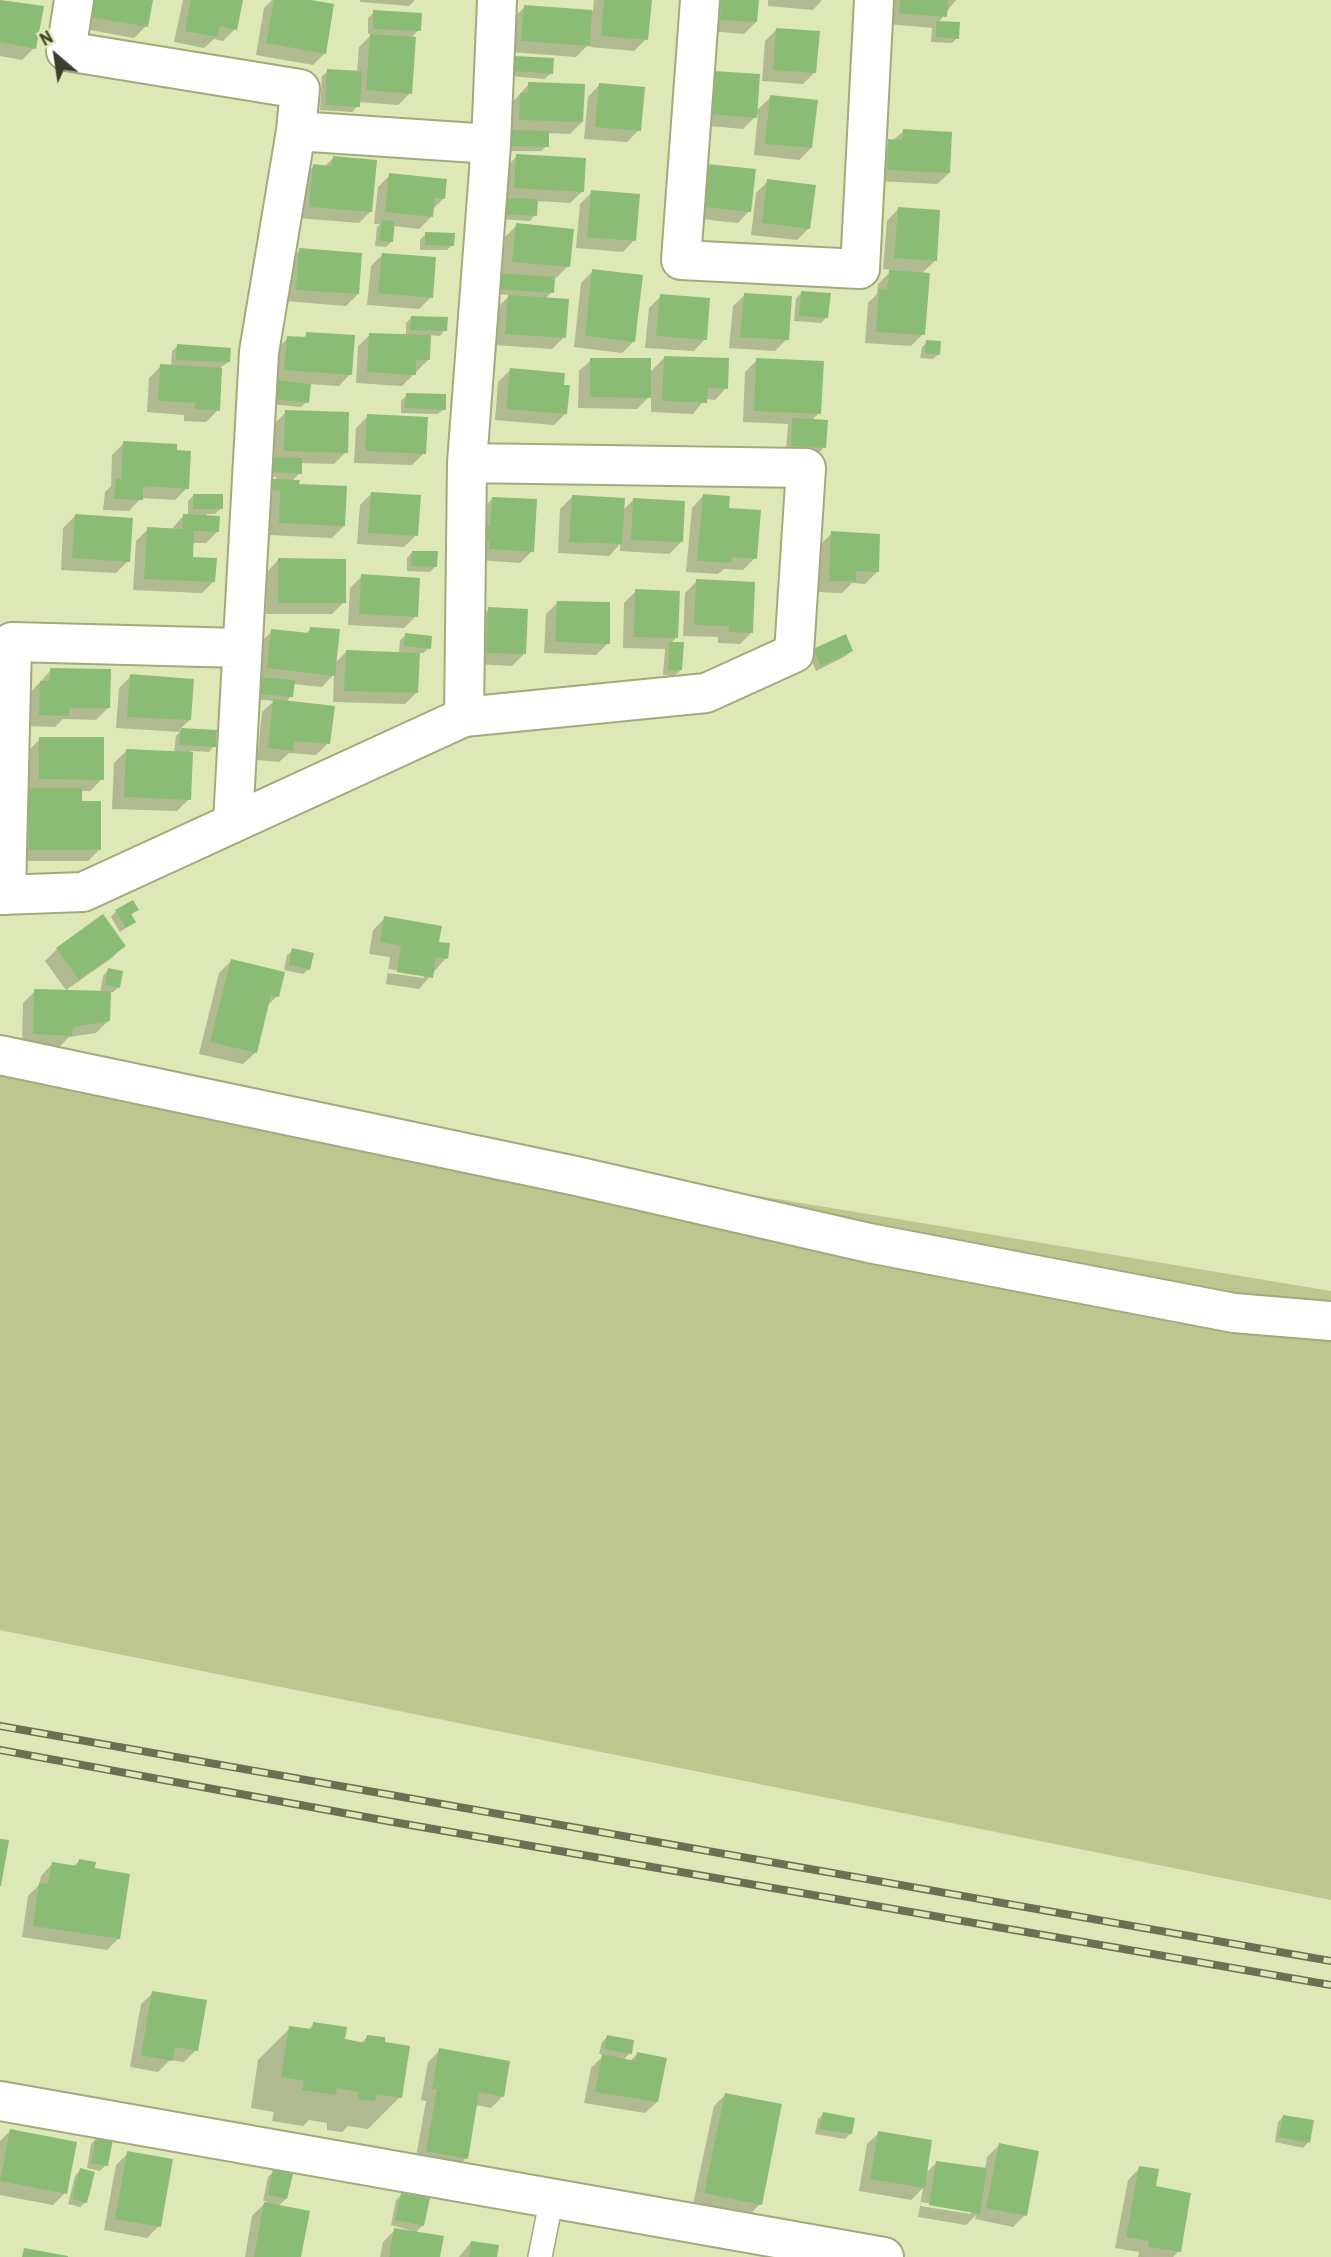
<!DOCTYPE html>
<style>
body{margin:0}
#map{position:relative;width:1331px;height:2257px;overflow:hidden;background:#dee8b6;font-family:"Archivo Narrow",sans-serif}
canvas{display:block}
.north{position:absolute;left:21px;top:21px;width:70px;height:70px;-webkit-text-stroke:5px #dee8b6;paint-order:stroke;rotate:331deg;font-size:19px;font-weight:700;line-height:28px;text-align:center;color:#3a3e2a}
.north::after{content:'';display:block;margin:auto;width:24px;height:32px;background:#3a3e2a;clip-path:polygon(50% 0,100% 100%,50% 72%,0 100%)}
</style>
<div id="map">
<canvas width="1331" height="2257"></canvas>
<div class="north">N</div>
</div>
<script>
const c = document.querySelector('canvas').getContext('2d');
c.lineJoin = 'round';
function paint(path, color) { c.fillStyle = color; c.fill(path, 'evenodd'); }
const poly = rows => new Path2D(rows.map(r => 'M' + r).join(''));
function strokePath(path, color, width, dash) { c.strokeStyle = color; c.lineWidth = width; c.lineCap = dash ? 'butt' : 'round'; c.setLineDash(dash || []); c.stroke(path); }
paint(poly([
 [0,1070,1331,1291,1331,1900,0,1630]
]), '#bcc68e');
paint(poly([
 [0,0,42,7,34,48,22,60,0,56],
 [84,0,151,0,146,26,134,38,79,28],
 [183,0,241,0,235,29,223,41,214,39,204,48,174,42],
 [272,0,300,0,325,53,313,65,256,55,264,8],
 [360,0,415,0,409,6,360,2],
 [594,0,650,0,646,39,634,51,590,47,590,43,576,57,510,52,513,18,525,7,593,11],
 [703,0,757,0,756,22,744,34,709,31],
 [768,0,822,0,813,10,768,6],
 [890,0,956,0,938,23,957,38,952,43,931,42,932,28,888,24],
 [374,12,419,30,411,38,410,93,398,105,358,102,358,106,352,112,320,110,322,76,328,71,357,72,359,47,372,34,368,34,368,18],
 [777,29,815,72,803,84,762,81,765,41],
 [514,58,551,73,545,79,508,76,509,63],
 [529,84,582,122,570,134,547,133,547,146,541,151,503,151,509,106],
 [701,84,755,112,771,97,811,148,799,160,754,155,758,114,743,129,698,125],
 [599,85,639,130,627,142,584,139,588,97],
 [904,131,949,173,937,184,876,181,877,153],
 [517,156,582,192,570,203,536,201,535,215,530,221,498,219,505,168],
 [333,158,371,211,359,223,298,218,302,178,314,166,324,167],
 [390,175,444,198,432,210,431,217,419,229,393,226,391,242,386,247,375,246,377,227,380,224,374,224,378,187],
 [696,178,749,211,738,223,692,218],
 [768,181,809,228,797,240,751,235,756,193],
 [592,192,634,240,623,252,576,248,580,204],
 [898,209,936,260,921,274,923,334,911,346,865,343,868,303,877,294,878,284,892,270,883,269,887,221],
 [517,225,568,266,556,278,553,278,552,292,545,299,564,337,552,349,494,345,497,308,510,295,491,294,501,275,505,237],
 [426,234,452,245,447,250,420,250,420,240],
 [300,250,358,294,346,306,285,301,288,262],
 [383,254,431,297,419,309,367,305,371,266],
 [593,271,634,341,622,353,574,347,581,283],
 [802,293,826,318,821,323,794,321,796,298],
 [745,295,787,339,775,351,729,348,733,306],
 [661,296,705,339,694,351,645,348,649,308],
 [411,318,445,330,440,336,429,335,428,360,402,386,356,383,358,346,370,335,406,336,406,323],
 [307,334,350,374,339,386,309,384,307,402,301,407,269,404,276,350,288,338,302,339],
 [927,342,939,354,933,359,920,358,922,347],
 [178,346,229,362,221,367,218,410,206,422,184,421,184,415,147,412,149,378,161,366,171,367,172,351],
 [664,358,726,388,715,400,705,399,693,414,651,412,651,395,637,409,578,408,579,371,591,360,650,372],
 [757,360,819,413,811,421,824,447,819,453,786,451,788,424,743,422,745,372],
 [510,370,562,386,566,413,554,425,495,420,498,382],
 [407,395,444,409,438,414,401,413,401,401],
 [286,412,346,452,334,464,300,463,300,473,292,481,344,526,332,538,268,535,262,492,277,477,266,477,273,458,274,424],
 [368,416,424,453,412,465,354,463,356,428],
 [124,443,187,488,175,500,141,498,129,511,103,510,105,492,111,486,112,455],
 [372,493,416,535,404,547,357,544,360,505],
 [194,495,221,508,215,514,206,514,218,531,206,543,192,543,191,558,213,582,202,593,133,590,136,541,148,529,171,530,183,516,188,516,188,501],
 [703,496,727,510,755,558,743,570,724,569,718,574,686,572,692,508],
 [572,497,622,511,633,500,681,542,669,554,620,551,620,544,609,556,558,553,560,509],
 [493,498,532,551,520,563,478,560,481,510],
 [75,516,128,561,116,573,61,570,63,528],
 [832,533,877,572,865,584,852,583,842,593,818,592,820,545],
 [412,552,436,566,430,572,407,571,407,558],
 [278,560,344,602,332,614,266,614,267,572],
 [362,576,416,616,404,628,348,625,350,588],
 [697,581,752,632,740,644,718,643,718,637,683,636,685,593],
 [636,591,677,637,670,644,681,670,675,675,663,675,665,649,623,648,624,603],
 [558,602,608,643,596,655,544,653,546,614],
 [489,609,524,654,512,666,475,664,477,621],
 [311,629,335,663,346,652,399,654,400,640,406,635,429,648,423,653,418,653,416,693,405,704,333,702,334,674,322,687,293,684,291,696,286,702,328,743,316,755,289,753,279,762,257,760,262,712,274,701,254,699,260,643,272,631,305,634],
 [814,650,851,651,846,656,816,671,809,655],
 [51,670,108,708,96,720,63,719,55,727,28,726,29,694],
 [131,676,190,720,179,730,215,732,214,746,209,752,191,751,189,799,177,811,112,809,114,763,126,751,174,753,176,736,180,732,116,728,119,688],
 [40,739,102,779,90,791,80,791,80,803,100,849,88,861,18,861,28,751],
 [137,909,130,916,134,922,120,932,111,917,116,911],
 [385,918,437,943,446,958,419,989,386,984,390,957,369,954,373,930],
 [388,969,424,975,424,978,388,973],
 [124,946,112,958,66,990,45,961,57,949],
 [293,950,309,969,303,974,284,970,287,955],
 [231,961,277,996,266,1007,255,1053,243,1064,199,1054,219,973],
 [108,970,119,987,113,992,109,992,108,1021,96,1033,69,1037,59,1047,22,1045,23,1003,35,991,100,993,103,976],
 [79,1861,93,1870,119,1938,107,1950,22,1937,28,1896,39,1885,41,1876,52,1864,73,1867],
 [153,1993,196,2050,184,2062,170,2060,158,2072,130,2067,141,2004],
 [314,2024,343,2041,360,2044,367,2037,400,2097,368,2129,348,2126,342,2132,327,2130,327,2123,309,2120,303,2126,272,2121,274,2112,251,2108,258,2060,290,2028,308,2030],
 [607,2037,630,2053,623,2060,630,2061,637,2054,657,2102,645,2113,584,2103,591,2068,604,2055,599,2054,602,2042],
 [440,2050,503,2096,491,2108,475,2105,466,2158,454,2170,415,2163,426,2101,421,2100,428,2062],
 [726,2094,760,2204,748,2216,693,2204,714,2106],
 [823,2114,851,2133,845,2139,815,2134,818,2119],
 [1284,2116,1308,2142,1303,2148,1275,2142,1278,2122],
 [10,2131,65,2193,53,2205,0,2195,0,2141],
 [879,2133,925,2174,937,2162,985,2170,987,2157,999,2145,1025,2215,1013,2227,975,2219,976,2215,966,2225,918,2217,923,2188,911,2200,859,2191,867,2144],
 [921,2202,971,2210,971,2214,920,2206],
 [97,2138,106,2165,100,2171,87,2168,91,2144],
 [128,2153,159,2226,147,2238,104,2230,116,2165],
 [1140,2168,1154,2188,1179,2251,1173,2257,1138,2257,1139,2252,1115,2248,1128,2180],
 [80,2170,86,2202,80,2207,68,2204,75,2176],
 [274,2171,286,2199,278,2206,299,2257,245,2257,252,2216,267,2201,263,2201,268,2177],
 [402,2195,423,2225,416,2232,391,2225,396,2200],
 [395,2230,439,2257,380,2257,383,2242],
 [471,2242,495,2257,459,2257]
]), '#0003');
paint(poly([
 [0,0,44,6,36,49,0,42],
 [93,0,153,0,148,27,90,17],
 [191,0,243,0,237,30,220,26,217,37,185,31],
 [274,0,311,0,334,4,326,54,266,43],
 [604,0,652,0,648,40,601,36],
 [713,0,759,0,757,22,720,20,721,10,713,9],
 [900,0,948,0,947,17,899,13],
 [524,5,592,10,590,46,521,41],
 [373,10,422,13,421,31,373,29],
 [936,21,960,22,959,39,936,37],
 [776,28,820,31,816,73,773,70],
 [370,34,416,37,412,94,366,90],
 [514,56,554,58,553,74,513,71],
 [327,69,362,71,360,107,325,105],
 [713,71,760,74,757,118,709,114],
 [528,82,585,84,583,122,519,120,520,93,528,93],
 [599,83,645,87,641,131,595,127],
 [770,95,818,100,812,148,765,144],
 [903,129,952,132,950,173,887,170,888,139,902,140],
 [508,130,549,131,549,147,508,146],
 [516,154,586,158,584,192,514,188],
 [333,156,377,160,372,212,309,207,313,164,332,166],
 [707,164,756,169,751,212,703,207],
 [389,173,447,179,445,199,435,198,433,217,385,212],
 [767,179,816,185,810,229,762,223],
 [591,190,640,194,636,241,587,237],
 [504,198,538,199,537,216,503,214],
 [898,207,940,210,937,261,894,258],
 [382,220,395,221,393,242,379,241],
 [516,223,574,229,570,267,512,262],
 [425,232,455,233,454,246,425,245],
 [299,248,362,253,359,294,296,290],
 [382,253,436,257,433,298,378,293],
 [592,269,643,275,635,342,585,336],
 [889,270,930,273,925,335,876,332,879,289,887,290],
 [497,273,555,277,554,293,496,289],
 [801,291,831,293,828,318,799,316],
 [744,293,792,296,789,340,740,337],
 [660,294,710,298,707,340,656,336],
 [508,295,569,299,566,338,505,334],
 [411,316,448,317,447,331,410,330],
 [306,332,355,335,352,375,284,370,287,336,306,337],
 [369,333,431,335,430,360,416,360,416,375,367,372],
 [926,340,941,341,940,355,925,353],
 [177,344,231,348,230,362,176,360],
 [664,356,729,358,728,389,708,388,707,403,662,401],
 [590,358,651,358,651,398,590,397],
 [756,358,824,361,821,414,754,411],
 [160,364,222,368,220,411,195,409,195,403,158,401],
 [510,368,565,373,564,385,570,385,567,414,506,409],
 [275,380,311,384,309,403,273,399],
 [406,393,446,394,446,410,405,408],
 [285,410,349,412,348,453,284,451],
 [367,414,428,417,426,454,365,451],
 [792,418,828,420,826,448,791,446],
 [123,441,177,444,177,450,191,451,189,489,143,486,143,500,114,499,116,478,121,479],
 [272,457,302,458,302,474,271,472],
 [273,479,300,480,299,484,347,486,345,526,279,523,280,491,273,490],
 [371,492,421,495,418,536,368,533],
 [193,494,223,494,223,509,193,509],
 [703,494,730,496,729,508,761,510,757,559,732,557,731,563,697,561],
 [572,495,625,498,622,544,569,542],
 [492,497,537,499,534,552,489,549,489,541,482,541,484,526,490,526],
 [633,498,685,501,683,542,631,540],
 [75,514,133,518,130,562,72,558],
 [183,514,220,516,219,532,194,531,193,557,217,558,215,582,144,579,147,527,182,529],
 [831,531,880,534,879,572,856,571,856,581,829,581],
 [412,551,438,551,437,567,411,566],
 [278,558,346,559,346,603,278,603],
 [361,574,420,578,418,617,359,614],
 [696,579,755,582,753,633,729,632,729,626,694,625],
 [635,589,680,591,678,638,634,637],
 [557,601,610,602,610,644,555,642],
 [488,607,528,609,526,654,486,653],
 [310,627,340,629,335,676,267,668,271,629,309,633],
 [405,633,432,636,431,649,404,646],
 [846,634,853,651,821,666,813,649],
 [669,642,684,642,682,670,668,670],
 [346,650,420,653,418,693,344,691],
 [50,668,111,669,110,708,69,708,69,716,39,715,40,681,50,681],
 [130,674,194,679,191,720,127,717],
 [260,677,295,680,293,697,259,694],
 [273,699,335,706,330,744,294,741,293,751,268,748],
 [181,728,217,730,216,747,179,745],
 [39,737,104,737,104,780,39,779],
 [126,749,193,752,191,800,124,797],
 [29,788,82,788,82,801,101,801,101,850,29,850],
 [133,900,139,910,131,914,136,922,126,928,115,910],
 [103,914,126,946,79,980,56,948],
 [384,916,442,926,439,942,450,943,448,959,436,957,433,978,397,972,401,946,380,942],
 [292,948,314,953,310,970,289,965],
 [231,959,285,972,279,997,271,995,257,1053,210,1042],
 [108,968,123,971,120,988,105,985],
 [34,989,111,991,110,1021,73,1027,72,1036,33,1034],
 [0,1839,9,1840,1,1886,0,1886],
 [79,1859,96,1862,95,1868,130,1874,120,1939,33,1926,39,1883,48,1884,52,1862,78,1866],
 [152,1991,207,2000,198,2051,175,2047,172,2061,141,2055],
 [313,2022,347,2027,345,2039,365,2043,367,2035,385,2037,385,2042,410,2046,402,2098,376,2094,375,2101,357,2099,358,2092,337,2088,336,2095,302,2090,304,2081,281,2077,289,2026,312,2029],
 [607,2035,634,2040,632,2054,604,2049],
 [439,2048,510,2061,504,2097,479,2092,468,2159,426,2151,437,2089,432,2089],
 [637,2052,667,2058,658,2102,595,2092,602,2054,635,2061],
 [725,2093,782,2104,762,2205,704,2193],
 [823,2112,855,2118,852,2134,819,2129],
 [1283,2115,1314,2120,1310,2143,1279,2137],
 [10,2129,77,2142,67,2194,0,2181],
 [878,2131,932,2140,925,2188,870,2179],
 [96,2136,113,2139,108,2166,91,2163],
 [999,2143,1039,2151,1027,2216,986,2208],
 [127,2151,173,2159,161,2227,115,2219],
 [936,2161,987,2168,980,2214,929,2205],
 [1139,2166,1159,2169,1156,2186,1191,2193,1181,2252,1148,2247,1149,2241,1126,2237],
 [80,2168,95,2172,87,2203,72,2199],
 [273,2169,293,2174,287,2199,268,2195],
 [401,2193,430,2198,424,2226,395,2220],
 [264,2202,310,2211,301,2257,254,2257],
 [394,2228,444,2236,440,2257,389,2257],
 [471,2241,499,2245,497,2257,469,2257],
 [24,2248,68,2256,68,2257,22,2257]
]), '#8abc75');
const service = poly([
 [540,2257,552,2197]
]);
const minor = poly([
 [74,0,66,51,300,89,296,131,259,352,233,822],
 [700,0,681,260,860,269,874,0],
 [296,131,491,144],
 [464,717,467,463,491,144,497,0],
 [0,895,83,892,464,717,706,693,794,653,806,468,467,463],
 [6,895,12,642,241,648],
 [0,1055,576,1176,869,1243,1234,1313,1331,1321],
 [0,2101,884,2257]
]);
strokePath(service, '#a1aa7b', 26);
strokePath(minor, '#a1aa7b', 42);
strokePath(service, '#fff', 23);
strokePath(minor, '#fff', 38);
const rail = poly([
 [0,1726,1331,1961],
 [0,1750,393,1822,1331,1985]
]);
strokePath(rail, '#6b7054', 8);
strokePath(rail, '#dee8b6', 5, [16]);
</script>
